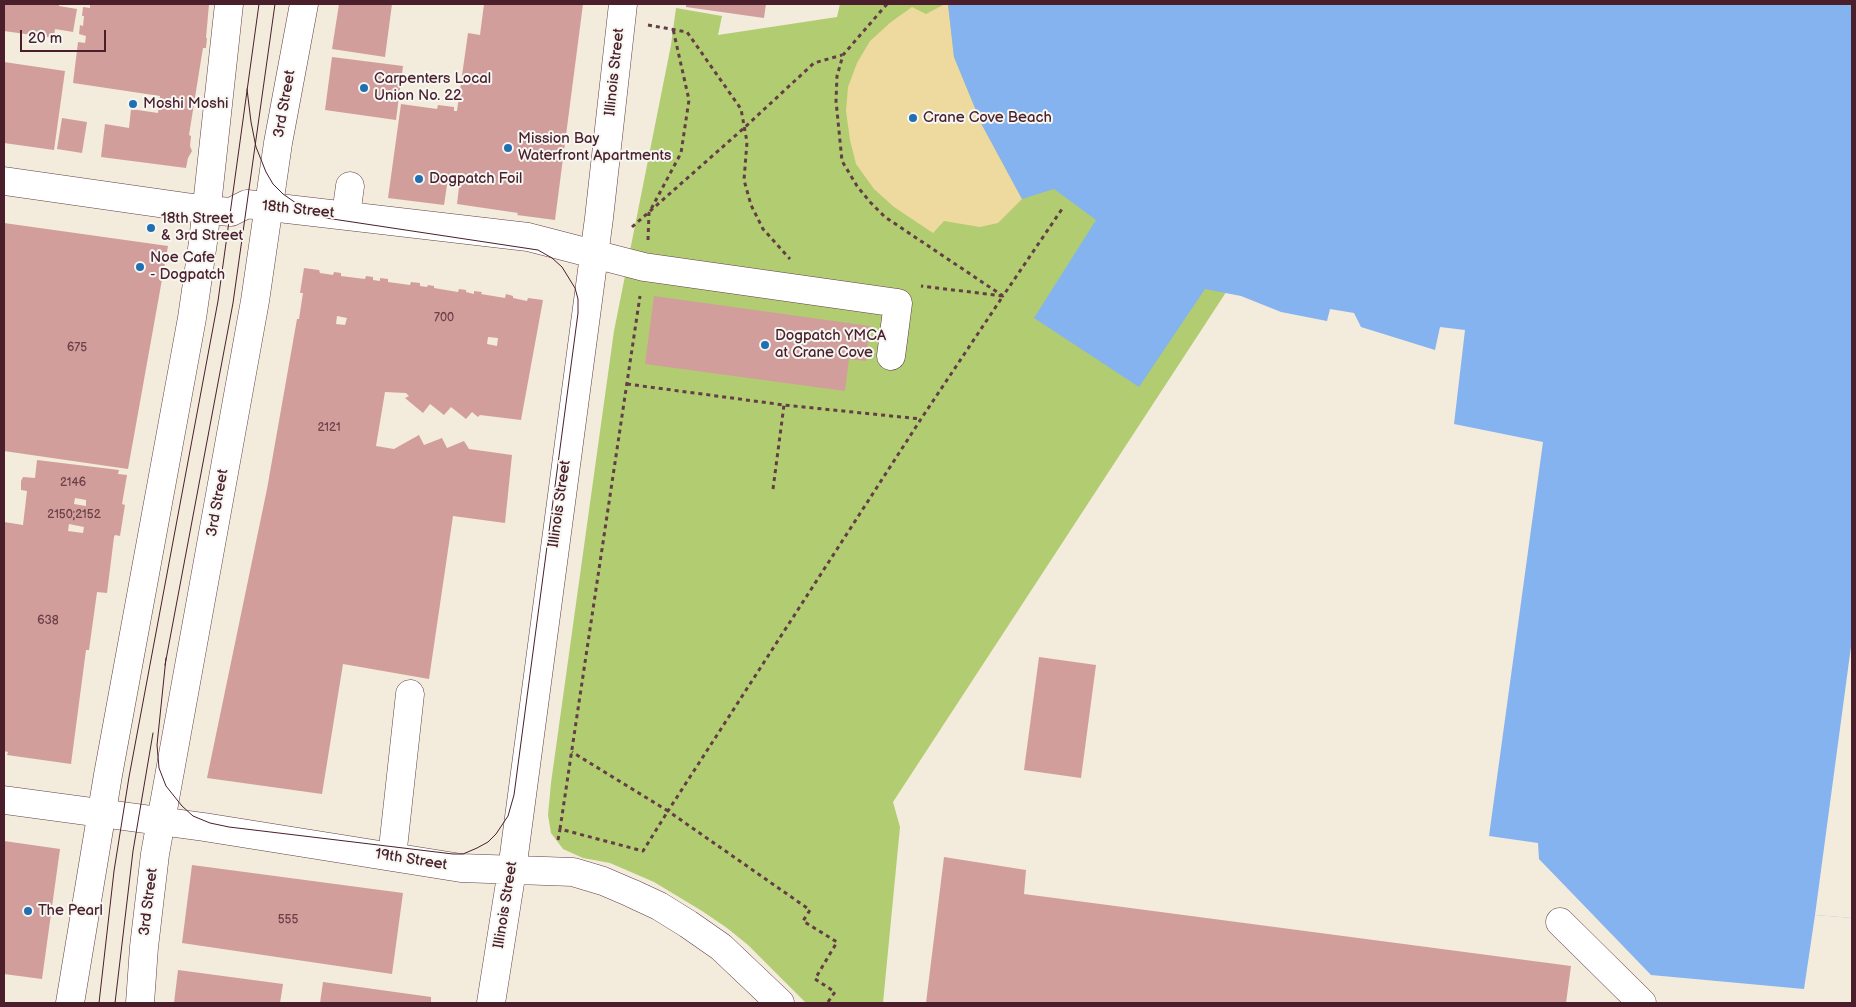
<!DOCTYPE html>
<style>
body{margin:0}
#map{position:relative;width:1856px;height:1007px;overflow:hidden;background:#f3ebdb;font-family:"Balsamiq Sans",sans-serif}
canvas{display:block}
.frame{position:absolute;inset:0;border:5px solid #4a1f2b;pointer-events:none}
.scale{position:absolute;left:20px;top:30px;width:86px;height:22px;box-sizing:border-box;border:2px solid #4a1f2b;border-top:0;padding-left:6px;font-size:15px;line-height:18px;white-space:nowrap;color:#4a1f2b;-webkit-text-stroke:4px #f6f6f2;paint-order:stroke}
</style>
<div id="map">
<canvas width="1856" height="1007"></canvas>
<div class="frame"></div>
<div class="scale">20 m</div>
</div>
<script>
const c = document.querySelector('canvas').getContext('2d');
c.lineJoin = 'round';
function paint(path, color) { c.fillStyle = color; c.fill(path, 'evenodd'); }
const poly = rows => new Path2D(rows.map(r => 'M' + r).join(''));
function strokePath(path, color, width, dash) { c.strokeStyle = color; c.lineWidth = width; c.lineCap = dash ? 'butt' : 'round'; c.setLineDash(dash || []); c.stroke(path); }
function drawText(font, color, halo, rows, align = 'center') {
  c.font = font + ' "Balsamiq Sans",sans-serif'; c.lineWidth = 4; c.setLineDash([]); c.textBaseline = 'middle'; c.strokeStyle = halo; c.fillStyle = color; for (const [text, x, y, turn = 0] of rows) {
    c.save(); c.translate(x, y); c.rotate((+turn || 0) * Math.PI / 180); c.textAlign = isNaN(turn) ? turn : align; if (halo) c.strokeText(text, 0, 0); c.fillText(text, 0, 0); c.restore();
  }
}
paint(poly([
 [840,4,1106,4,1234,280,893,802,900,827,883,1003,806,1003,748,945,727,928,702,911,654,882,610,863,583,858,563,849,551,833,548,815,551,783,614,331,671,45,676,8,722,16,718,35,837,17]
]), '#b2cc72');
paint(poly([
 [945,4,948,4,954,57,982,125,1022,199,998,223,980,227,944,221,933,233,894,207,874,189,856,164,850,140,846,111,848,87,857,63,870,41,891,22,912,7,926,14]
]), '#eeda9e');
paint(poly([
 [948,4,1852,4,1852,918,1815,915,1804,989,1651,975,1539,859,1538,843,1489,836,1543,442,1454,424,1465,330,1440,327,1435,350,1361,327,1354,313,1330,309,1327,321,1281,312,1241,296,1205,289,1139,387,1034,318,1096,220,1054,189,1022,199,982,125,954,57]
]), '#85b3ef');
paint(poly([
 [1852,639,1852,918,1815,915]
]), '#f3ebdb');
paint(poly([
 [4,4,59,4,59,6,77,9,73,32,55,29,54,38,4,31],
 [90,4,209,4,206,38,207,38,206,48,203,48,201,60,189,135,191,136,190,146,192,151,188,158,186,168,101,157,105,124,129,128,131,109,158,113,160,96,73,83,78,42,85,43,86,36,79,34,80,25,83,26,84,16,82,16,83,7,90,8],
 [339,4,392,4,385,57,332,49],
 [484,4,583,4,555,220,517,215,518,213,457,204,459,187,447,185,444,205,388,198,401,104,437,109,438,105,454,107,454,111,457,111,468,33,480,35],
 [686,4,766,4,764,18,686,7],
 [332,57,403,66,396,120,325,110],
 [4,62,65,71,54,150,4,143],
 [62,118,87,122,82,153,57,149],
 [4,223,168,246,128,469,4,451],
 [304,268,319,270,320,273,333,275,334,272,341,273,341,276,365,279,366,276,373,277,373,280,380,281,380,278,388,279,388,282,410,285,411,282,420,283,420,286,427,287,428,285,434,286,434,288,458,292,459,289,466,290,466,292,474,294,474,291,482,292,481,294,505,298,506,294,513,296,513,298,527,301,528,298,543,300,521,420,480,415,478,417,472,412,466,419,451,407,444,415,430,404,423,413,405,398,409,396,406,393,385,392,376,446,394,449,419,435,424,445,442,438,447,448,464,441,469,449,512,455,505,523,453,516,429,679,343,664,322,794,207,778,267,489,297,319,299,319,303,293,300,293],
 [337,316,347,318,345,325,336,324],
 [488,337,498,338,497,346,487,344],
 [654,296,870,326,866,361,849,359,845,391,645,364],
 [37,460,119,470,118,474,127,475,122,504,125,505,120,536,115,535,114,537,107,593,97,592,89,650,86,650,71,764,7,755,8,752,4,751,4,522,23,525,27,491,21,490,21,481,23,477,35,478],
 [75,498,86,500,86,506,74,504],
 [69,524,84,527,83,533,68,531],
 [1039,657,1096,665,1081,778,1024,770],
 [4,841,60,849,42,979,4,974],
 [944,857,1026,870,1024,894,1571,966,1566,1003,926,1003],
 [192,865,403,893,392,974,182,943],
 [178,970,283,984,280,1003,174,1003],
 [323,982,431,997,431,1003,320,1003]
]), '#d29e9c');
const minor = poly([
 [270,207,528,237,644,267,898,303,891,356],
 [346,215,350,186],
 [4,800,204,827,461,868,573,872,603,881,631,893,659,906,688,924,721,947,780,1003],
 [392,857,410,694],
 [1560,922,1642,1003],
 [491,1003,512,870,599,218,623,4]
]);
const major = poly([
 [4,181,207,210,231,212,247,204,270,207],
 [70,1003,108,775,192,318,203,242,229,4],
 [140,1003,144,947,155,854,255,301,278,143,304,4]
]);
strokePath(minor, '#633e45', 29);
strokePath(major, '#633e45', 29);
strokePath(poly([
 [887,4,843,55,837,76,836,101,842,161,857,186,870,202,885,217,1003,296,1062,209],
 [648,25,687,32,741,109,747,142,744,180,751,205,763,229,790,259],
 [632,227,744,128,814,63,842,55],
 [648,240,649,213,681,153,689,100,673,29],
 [627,384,784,405,921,419],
 [773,489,784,405],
 [560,829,640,296],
 [558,840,560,829,643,851,668,811,572,752],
 [828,1002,835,992,815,979,837,942,803,921,810,910,668,811,921,419,1003,296,921,286]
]), '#633e45', 3, [4, 4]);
strokePath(minor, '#fff', 28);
strokePath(major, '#fff', 28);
strokePath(poly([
 [166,658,157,745,159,768,166,786,182,806,193,816,210,823,229,827,453,854,463,854,477,848,488,842,496,834,508,816,514,795,578,313,578,299,575,288,562,267,552,258,538,250,326,218,303,208,283,194,273,184,266,172,256,147,251,122,247,89],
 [165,665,233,303,275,4],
 [99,1003,114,871,129,777,218,301,259,4],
 [115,1003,133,851,153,733]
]), '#4a1f2b', 1);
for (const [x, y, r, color] of [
 [364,88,5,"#1f6fb2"],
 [133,104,5,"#1f6fb2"],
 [913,118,5,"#1f6fb2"],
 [508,148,5,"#1f6fb2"],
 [419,179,5,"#1f6fb2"],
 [151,228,5,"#1f6fb2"],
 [140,267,5,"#1f6fb2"],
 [765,345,5,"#1f6fb2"],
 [28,911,5,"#1f6fb2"]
]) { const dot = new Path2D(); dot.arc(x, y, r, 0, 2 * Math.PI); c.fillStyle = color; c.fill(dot); strokePath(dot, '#f6f6f2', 2); }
drawText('12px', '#6c3f47', null, [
 ["700",444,318],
 ["675",77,348],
 ["2121",329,428],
 ["2146",73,483],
 ["2150;2152",74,515],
 ["638",48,621],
 ["555",288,920]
]);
drawText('15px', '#4a1f2b', '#f6f6f2', [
 ["Illinois Street",615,72,-84],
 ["3rd Street",285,104,-80],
 ["18th Street",298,210,6],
 ["3rd Street",218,503,-80],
 ["Illinois Street",560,504,-82],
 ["19th Street",411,860,9],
 ["3rd Street",149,902,-83],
 ["Illinois Street",506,905,-81]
]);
drawText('15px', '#4a1f2b', '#f6f6f2', [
 ["Carpenters Local",374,79],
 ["Union No. 22",374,96],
 ["Moshi Moshi",143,104],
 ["Crane Cove Beach",923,118],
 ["Mission Bay",518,139],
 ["Waterfront Apartments",518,156],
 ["Dogpatch Foil",429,179],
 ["18th Street",161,219],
 ["& 3rd Street",161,236],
 ["Noe Cafe",150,258],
 ["- Dogpatch",150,275],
 ["Dogpatch YMCA",775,336],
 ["at Crane Cove",775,353],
 ["The Pearl",38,911]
], 'left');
</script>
